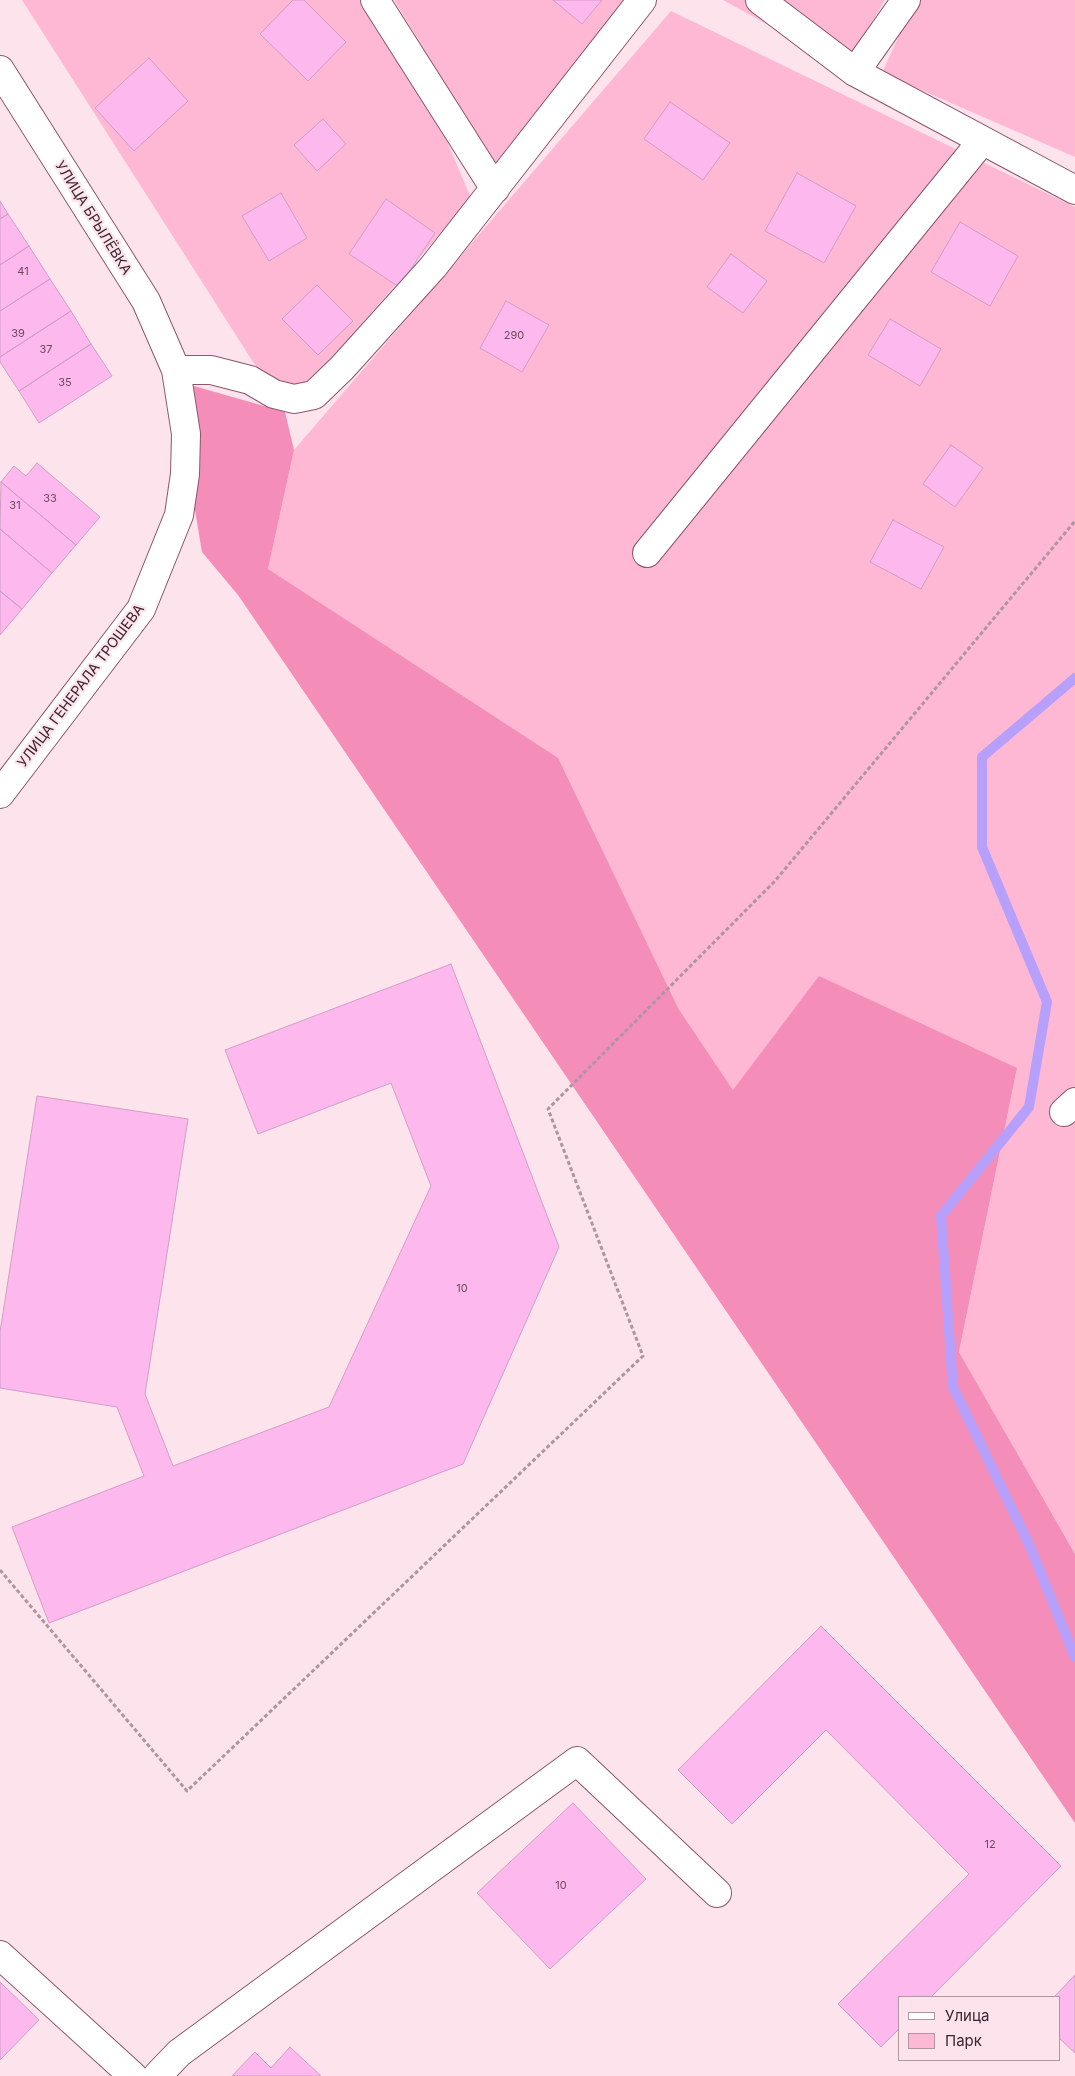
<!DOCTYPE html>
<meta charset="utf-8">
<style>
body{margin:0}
#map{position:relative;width:1075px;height:2076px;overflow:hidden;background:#fde3ec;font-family:Inter,sans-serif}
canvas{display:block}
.legend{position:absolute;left:898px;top:1996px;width:162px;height:65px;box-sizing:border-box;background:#fde3ec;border:1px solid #b097a0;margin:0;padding:6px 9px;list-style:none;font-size:15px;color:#3c242e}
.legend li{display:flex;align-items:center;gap:10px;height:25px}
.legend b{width:25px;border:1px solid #b097a0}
</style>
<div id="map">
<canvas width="1075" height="2076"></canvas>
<ul class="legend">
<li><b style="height:6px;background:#fff"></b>Улица</li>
<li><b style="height:14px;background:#feb8d3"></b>Парк</li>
</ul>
</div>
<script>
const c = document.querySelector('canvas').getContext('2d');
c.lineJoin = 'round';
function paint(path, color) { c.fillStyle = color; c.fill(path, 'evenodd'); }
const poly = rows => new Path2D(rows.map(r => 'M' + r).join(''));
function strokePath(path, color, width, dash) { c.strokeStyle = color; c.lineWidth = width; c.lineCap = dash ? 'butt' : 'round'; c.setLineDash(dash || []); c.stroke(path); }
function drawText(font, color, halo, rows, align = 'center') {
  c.font = font + ' Inter,sans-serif'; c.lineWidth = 4.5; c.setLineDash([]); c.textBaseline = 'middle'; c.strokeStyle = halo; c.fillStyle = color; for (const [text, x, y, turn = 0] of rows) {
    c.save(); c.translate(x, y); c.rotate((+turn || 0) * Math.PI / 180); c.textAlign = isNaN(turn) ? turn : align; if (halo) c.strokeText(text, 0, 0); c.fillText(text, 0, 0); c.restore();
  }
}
paint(poly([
 [22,0,369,0,437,118,471,198,285,412],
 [394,0,630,0,497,169],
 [723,0,885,0,845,67],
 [915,0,1075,0,1075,157,882,73],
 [671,11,1075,207,1075,1554,959,1352,1017,1068,733,1090,678,1008,268,569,294,450]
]), '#feb8d3');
paint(poly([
 [173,380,285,412,294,450,268,569,558,758,678,1008,733,1090,819,976,1017,1068,959,1352,1075,1554,1075,1823,238,595,202,552]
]), '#f48eb8');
strokePath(poly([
 [1075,678,982,757,982,847,1047,1002,1029,1107,941,1216,953,1387,1029,1544,1075,1657]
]), '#b79ffc', 10);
const building = poly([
 [293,0,304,0,346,42,308,81,260,34,293,0],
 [553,0,602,0,582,24,553,0],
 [149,58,188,101,134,151,95,108,149,58],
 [670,102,730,143,703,180,644,139,670,102],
 [323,119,346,144,317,171,294,145,323,119],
 [797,173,856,206,824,263,765,231,797,173],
 [281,193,307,238,269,261,242,216,281,193],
 [386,199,435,233,399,287,349,254,386,199],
 [0,201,8,214,0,219,0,201],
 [8,214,29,246,0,265,0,219,8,214],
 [960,222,1018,256,990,306,931,272,960,222],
 [29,246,50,279,0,311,0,265,29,246],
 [731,254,767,281,743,313,707,287,731,254],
 [50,279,71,311,0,357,0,311,50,279],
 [317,285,353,321,318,355,282,319,317,285],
 [506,301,549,325,522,372,480,348,506,301],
 [71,311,91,344,19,391,0,362,0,357,71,311],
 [890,319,941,349,920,386,868,355,890,319],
 [91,344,112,376,39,423,19,391,91,344],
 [951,445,983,468,955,507,923,484,951,445],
 [37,463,100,517,76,545,1,482,14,466,26,476,37,463],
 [1,482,76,545,52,573,0,529,1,482],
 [893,520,944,547,921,589,870,562,893,520],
 [0,529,52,573,22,609,0,591,0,529],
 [0,591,22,609,0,635,0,591],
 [451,964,559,1247,463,1464,49,1623,12,1527,144,1476,117,1407,0,1388,0,1332,37,1096,188,1119,145,1394,173,1466,329,1407,431,1186,391,1083,258,1134,225,1050,451,964],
 [821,1626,1061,1866,931,1997,899,1997,899,2029,881,2047,838,2004,969,1874,826,1730,732,1824,678,1770,821,1626],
 [573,1803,646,1879,550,1969,477,1893,573,1803],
 [1075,1975,1075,2053,1059,2038,1059,1997,1054,1997,1075,1975],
 [0,1982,39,2020,0,2060,0,1982],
 [290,2047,321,2076,232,2076,255,2052,271,2068,290,2047]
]);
paint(building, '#fdb8ee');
strokePath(building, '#d09ec5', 1);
const minor = poly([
 [375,0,495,189],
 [760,0,855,72,1075,190],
 [0,70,146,301,176,370,186,434,185,474,179,515,141,609,0,794],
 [855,72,906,0],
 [176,370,211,370,250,380,274,394,294,399,314,395,342,368,433,267,642,0],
 [647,553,982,141],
 [1064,1112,1075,1102],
 [0,1955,133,2076],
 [157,2076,179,2053,577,1761,717,1893]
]);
strokePath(minor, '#8d566c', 30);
strokePath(poly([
 [0,1570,187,1791,643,1356,548,1109,775,881,1075,521]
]), '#ae959e', 3, [4, 2.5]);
strokePath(minor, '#fff', 28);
drawText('11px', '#6c495e', null, [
 ["41",23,272],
 ["39",18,334],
 ["290",514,336],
 ["37",46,350],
 ["35",65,383],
 ["33",50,499],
 ["31",15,506],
 ["10",462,1289],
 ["12",990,1845],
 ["10",561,1886]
]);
drawText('14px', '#3c242e', '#fde3ec', [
 ["УЛИЦА БРЫЛЁВКА",93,218,58],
 ["УЛИЦА ГЕНЕРАЛА ТРОШЕВА",81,686,-53]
]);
</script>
